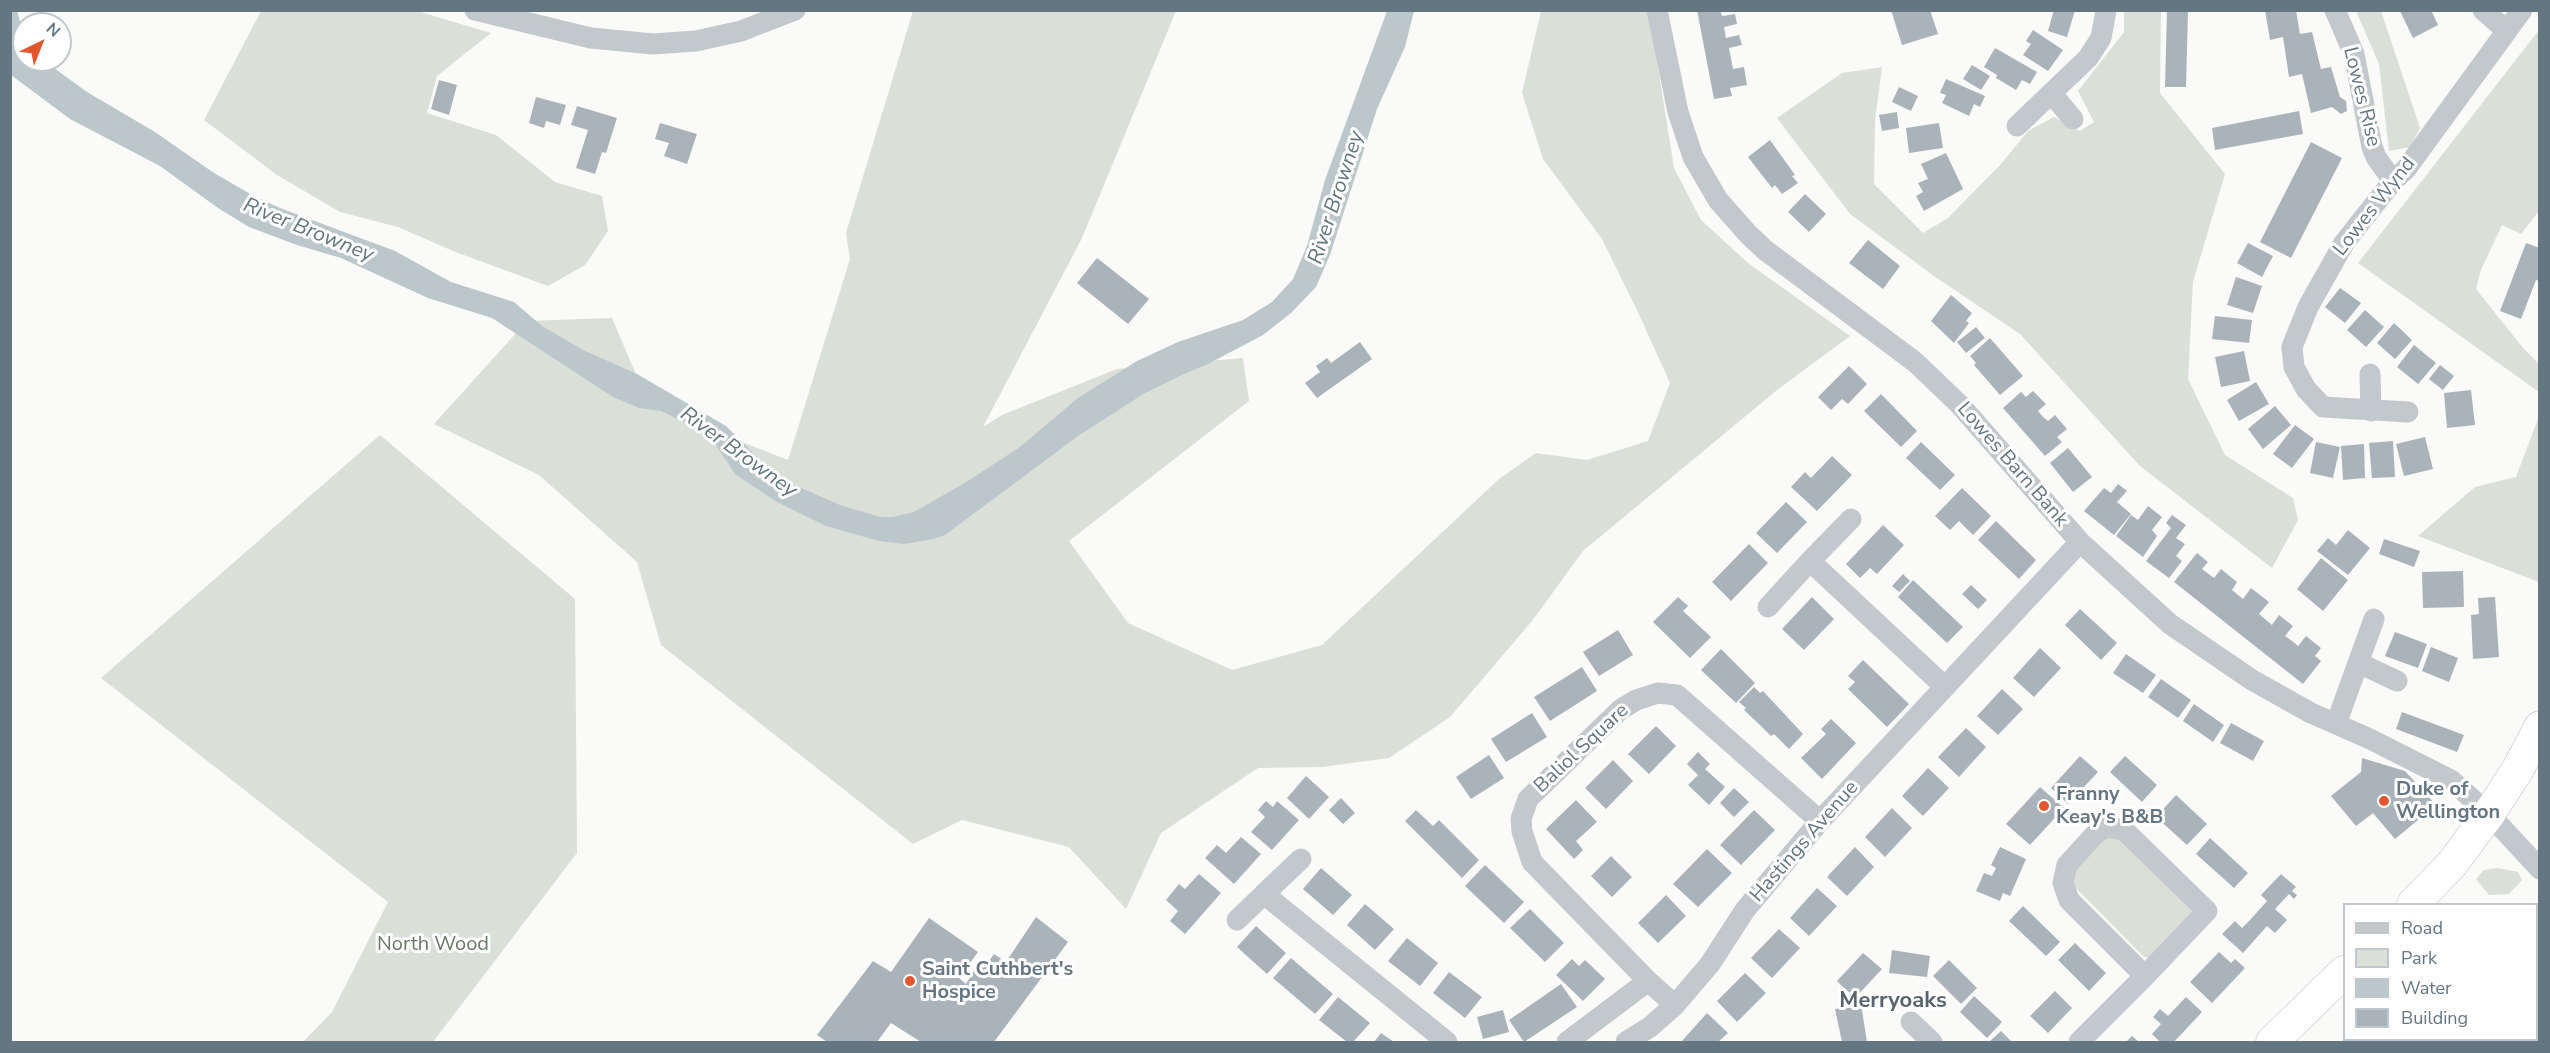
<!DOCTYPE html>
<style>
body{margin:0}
#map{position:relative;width:2550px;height:1053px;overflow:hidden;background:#fafaf8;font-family:"Nunito Sans",sans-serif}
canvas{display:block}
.frame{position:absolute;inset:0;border:12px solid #657683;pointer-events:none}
.legend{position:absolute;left:2343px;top:903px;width:195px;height:138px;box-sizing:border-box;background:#fff;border:2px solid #c1c8cd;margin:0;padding:8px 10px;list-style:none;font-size:18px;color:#657683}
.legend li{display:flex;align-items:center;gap:12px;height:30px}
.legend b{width:30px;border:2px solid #c1c8cd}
.north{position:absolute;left:12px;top:12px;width:60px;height:60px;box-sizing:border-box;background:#fff;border:2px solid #c1c8cd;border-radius:50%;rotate:43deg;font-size:16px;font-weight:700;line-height:24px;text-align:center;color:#657683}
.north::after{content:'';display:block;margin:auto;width:21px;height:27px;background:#e4572e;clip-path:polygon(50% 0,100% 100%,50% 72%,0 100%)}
</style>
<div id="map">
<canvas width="2550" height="1053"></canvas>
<div class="frame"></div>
<ul class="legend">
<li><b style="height:8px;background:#c3c8cc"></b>Road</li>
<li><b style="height:16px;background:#dadfd7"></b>Park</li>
<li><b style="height:16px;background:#bbc7cb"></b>Water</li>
<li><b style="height:16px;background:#aab3b9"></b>Building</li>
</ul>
<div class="north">N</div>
</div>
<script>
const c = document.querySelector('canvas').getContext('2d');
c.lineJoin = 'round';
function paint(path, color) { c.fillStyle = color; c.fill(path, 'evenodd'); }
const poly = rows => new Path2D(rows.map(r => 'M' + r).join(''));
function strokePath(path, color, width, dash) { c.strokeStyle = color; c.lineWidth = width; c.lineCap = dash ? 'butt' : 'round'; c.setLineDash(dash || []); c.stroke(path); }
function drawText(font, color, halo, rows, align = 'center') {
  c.font = font + ' "Nunito Sans",sans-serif'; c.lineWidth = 6; c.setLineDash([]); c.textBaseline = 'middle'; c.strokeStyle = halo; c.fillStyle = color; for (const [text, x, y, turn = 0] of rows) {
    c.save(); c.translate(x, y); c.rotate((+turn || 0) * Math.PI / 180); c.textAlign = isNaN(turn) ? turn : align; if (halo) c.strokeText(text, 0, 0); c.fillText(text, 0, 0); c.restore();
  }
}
paint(poly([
 [417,11,491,33,437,76,427,113,496,135,555,182,602,196,608,231,585,265,548,286,453,251,398,227,340,212,277,175,204,120,261,11],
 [913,11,1176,11,1082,238,983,427,1002,415,1117,369,1243,358,1249,401,1069,541,1128,623,1232,670,1322,645,1499,479,1536,453,1587,460,1648,441,1670,383,1637,310,1602,239,1543,159,1522,93,1541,11,1649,11,1674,168,1701,220,1748,263,1850,336,1777,390,1583,551,1532,621,1450,717,1389,758,1322,767,1258,768,1161,833,1126,909,1069,847,962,820,913,844,661,645,637,562,539,475,434,424,527,321,612,318,644,393,719,433,788,460,850,259,846,233],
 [2124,11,2161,11,2160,93,2225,174,2193,282,2188,379,2225,455,2293,498,2298,520,2272,568,2140,466,2020,334,1934,276,1850,214,1777,118,1842,73,1882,67,1875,120,1874,184,1923,233,1948,218,2001,164,2028,131,2054,117,2080,131,2094,122,2078,91,2124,32],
 [2356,11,2381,11,2420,128,2410,147,2389,151,2379,64],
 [2539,30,2539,211,2521,234,2502,225,2481,270,2476,289,2523,348,2539,364,2539,392,2358,263],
 [2539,416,2539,582,2418,536,2475,487,2516,477],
 [380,435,575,599,577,853,433,1042,303,1042,332,1012,388,902,101,678],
 [2117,837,2194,909,2191,915,2151,958,2144,957,2072,884,2073,868,2100,840],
 [2497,868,2518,872,2522,880,2509,894,2489,895,2476,879,2484,870]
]), '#dadfd7');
paint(poly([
 [11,10,17,11,24,35,24,60,43,60,87,92,155,132,214,173,252,195,280,208,395,251,451,282,514,302,542,326,583,350,637,374,726,426,768,468,790,483,840,505,880,517,893,517,914,512,968,481,1020,447,1078,398,1137,361,1178,342,1243,320,1272,302,1293,279,1307,246,1325,180,1387,11,1414,11,1405,47,1377,109,1330,255,1316,287,1291,313,1263,335,1208,364,1184,374,1145,393,1078,436,945,535,933,539,904,544,879,541,826,526,777,502,735,474,714,442,690,425,661,411,639,408,613,397,492,318,428,298,341,258,297,245,249,227,218,208,160,166,70,119,11,75]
]), '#bbc7cb');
paint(poly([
 [1697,10,1720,10,1722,16,1735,14,1737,24,1724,27,1726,38,1739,35,1742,45,1729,48,1733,69,1744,67,1747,85,1730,88,1732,96,1714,99],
 [1891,10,1930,10,1938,34,1902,45],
 [2054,10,2075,10,2067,37,2048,31],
 [2167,10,2188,10,2186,87,2165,87],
 [2265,10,2296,10,2300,34,2312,32,2321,69,2331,67,2340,97,2346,101,2347,111,2341,114,2332,107,2311,113,2302,74,2289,77,2283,37,2270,40],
 [2431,10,2438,25,2413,38,2400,11],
 [2033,30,2063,50,2048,71,2023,55,2031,44,2026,41],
 [1995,48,2037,72,2030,84,2022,80,2016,90,1996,78,1997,75,1984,67],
 [1972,65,1990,76,1981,90,1963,79],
 [1946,79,1985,96,1980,107,1974,104,1969,116,1942,103,1946,95,1940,93],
 [439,80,457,85,449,115,431,109],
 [1899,87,1918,96,1911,111,1892,102],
 [536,97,566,105,560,125,546,121,544,128,529,123],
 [577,106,617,118,606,153,602,152,595,174,576,168,588,130,571,125],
 [2299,111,2303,134,2215,150,2212,128],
 [1897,112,1899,128,1882,131,1879,115],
 [660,123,697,134,687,164,664,156,669,143,655,139],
 [1939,123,1943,148,1909,153,1906,128],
 [1770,140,1795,175,1792,176,1798,183,1782,194,1775,185,1772,188,1748,157],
 [2311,142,2342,158,2291,258,2260,242],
 [1946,153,1963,189,1924,211,1916,196,1923,192,1918,183,1928,179,1921,164],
 [1805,194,1826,214,1809,232,1788,212],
 [1868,240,1900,266,1883,289,1849,263],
 [2248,243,2273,256,2262,277,2237,263],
 [2526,243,2540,248,2540,281,2536,280,2521,319,2500,311],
 [1097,258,1149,299,1128,324,1077,283],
 [2236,277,2262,286,2253,313,2227,305],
 [2340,288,2361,303,2345,323,2325,307],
 [1951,295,1972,313,1966,321,1969,323,1954,343,1931,321],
 [2365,310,2384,327,2366,347,2347,330],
 [2215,316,2252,320,2249,343,2212,339],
 [2394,323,2412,340,2395,359,2377,343],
 [1976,327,1985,338,1966,353,1957,342],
 [1990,338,2023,376,2000,395,1974,365,1976,363,1970,356],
 [1360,342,1372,359,1317,398,1305,383,1320,372,1316,366,1327,358,1331,363],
 [2414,345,2436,363,2418,384,2397,367],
 [2244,351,2250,381,2221,387,2215,357],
 [2440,365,2454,376,2443,390,2429,379],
 [1849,366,1867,384,1848,404,1842,399,1831,410,1818,397],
 [2256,382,2269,404,2239,421,2227,400],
 [2471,390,2475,425,2447,428,2444,393],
 [2033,391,2046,404,2038,411,2043,417,2048,421,2055,415,2067,429,2057,437,2062,442,2045,456,2003,408,2021,392,2026,397],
 [1881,394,1917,431,1901,447,1864,411],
 [2275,406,2291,425,2263,449,2248,429],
 [2295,425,2314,439,2292,468,2273,454],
 [2425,437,2433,469,2404,476,2396,444],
 [2393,441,2395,477,2372,478,2369,443],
 [1921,442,1955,475,1940,490,1906,458],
 [2316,442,2340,447,2333,478,2310,473],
 [2364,444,2365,478,2343,480,2341,446],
 [2068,448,2092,477,2073,492,2050,463],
 [1832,456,1852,475,1817,511,1791,487,1805,472,1811,478],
 [2118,484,2127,491,2117,502,2131,514,2114,535,2084,511,2104,488,2111,493],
 [1962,488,1991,516,1973,535,1959,521,1950,530,1935,516],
 [1786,502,1807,522,1777,553,1756,533],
 [2148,506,2162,517,2152,530,2157,536,2143,557,2116,536,2131,515,2138,520],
 [2172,515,2186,525,2176,538,2185,544,2176,556,2182,561,2169,578,2146,561,2171,528,2166,523],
 [1996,521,2036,560,2019,579,1978,540],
 [1883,525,1904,545,1877,574,1870,568,1860,578,1846,564],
 [2348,530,2370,548,2348,575,2317,551,2328,538,2336,545],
 [2384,539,2420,551,2414,567,2379,554],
 [1749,544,1768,563,1731,601,1712,582],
 [2197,553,2208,562,2202,569,2214,578,2221,569,2237,582,2232,590,2243,599,2251,588,2269,602,2259,614,2272,625,2279,615,2293,626,2285,636,2292,641,2298,646,2306,636,2321,648,2315,656,2321,661,2303,684,2174,582],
 [2321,558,2348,580,2323,611,2297,589],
 [2463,571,2464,607,2423,608,2422,572],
 [1903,574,1910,581,1899,592,1892,586],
 [1913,580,1963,627,1947,643,1898,597],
 [1971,585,1987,600,1978,609,1962,594],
 [1678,597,1688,606,1683,611,1711,637,1690,658,1653,622],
 [1812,597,1834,619,1804,650,1782,629],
 [2495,597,2499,657,2473,659,2471,615,2479,614,2478,598],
 [2080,609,2117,643,2101,660,2065,625],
 [1618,630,1633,655,1599,676,1583,652],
 [2395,632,2427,644,2418,668,2385,656],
 [2431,647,2458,658,2449,682,2422,671],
 [2040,648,2061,668,2034,697,2013,678],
 [1721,649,1755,683,1736,703,1701,670],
 [2126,654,2156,675,2143,693,2113,673],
 [1863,660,1909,704,1887,727,1848,689,1855,682,1848,676],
 [1582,667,1597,691,1550,721,1534,697],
 [2161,679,2191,700,2178,718,2148,697],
 [1754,687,1760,693,1763,691,1803,734,1789,749,1774,734,1771,736,1760,725,1744,710,1746,708,1739,702],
 [2002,689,2023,709,1998,735,1977,716],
 [2194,704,2224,725,2213,742,2183,721],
 [2402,712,2464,735,2457,752,2396,729],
 [1532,713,1547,737,1506,762,1491,739],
 [1831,719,1856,743,1822,779,1801,758,1826,734,1821,729],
 [2231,723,2264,741,2253,761,2220,743],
 [1656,726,1676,746,1649,774,1628,754],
 [1966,728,1986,747,1959,777,1938,757],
 [1698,752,1710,764,1705,769,1725,787,1709,805,1688,785,1698,775,1687,764],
 [1489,755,1504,778,1471,799,1456,777],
 [2080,756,2098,772,2068,804,2051,788],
 [2125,756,2157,785,2142,802,2110,772],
 [2362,758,2405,771,2436,805,2395,839,2373,813,2356,826,2331,796,2361,772],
 [1613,760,1633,781,1606,809,1585,788],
 [1928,768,1949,788,1923,816,1902,796],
 [1306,776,1329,797,1309,819,1287,798],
 [2040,787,2064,808,2030,845,2006,824],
 [1734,788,1749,802,1734,817,1720,803],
 [2176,795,2207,824,2187,845,2156,817],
 [1341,798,1355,813,1343,824,1329,810],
 [1576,800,1597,822,1576,841,1583,850,1574,859,1546,829],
 [1266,801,1273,807,1277,801,1299,820,1272,850,1251,832,1265,817,1258,810],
 [1892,808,1912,828,1885,857,1865,837],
 [1416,810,1433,826,1439,820,1479,860,1462,878,1405,821],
 [1754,810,1775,830,1741,865,1720,845],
 [1241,837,1261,854,1234,884,1205,858,1217,845,1226,853],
 [2210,838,2248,873,2234,888,2196,854],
 [1855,847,1874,867,1847,896,1827,877],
 [2000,847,2026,859,2010,896,2003,893,2000,901,1976,891,1984,873,1992,876,1996,868,1991,865],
 [1707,849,1732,873,1698,907,1673,884],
 [1611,856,1632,877,1612,897,1591,876],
 [1485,865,1524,902,1504,923,1465,886],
 [1321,868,1352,895,1333,915,1303,889],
 [1199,874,1221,893,1185,934,1170,921,1178,911,1166,900,1179,884,1185,889],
 [2281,874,2296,887,2292,891,2297,895,2294,899,2289,894,2275,909,2287,920,2275,933,2267,926,2243,953,2222,934,2235,921,2242,928,2250,920,2267,901,2261,895],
 [1817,888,1837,906,1809,936,1790,918],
 [1666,895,1686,916,1658,943,1638,923],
 [1365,904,1394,929,1375,950,1347,925],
 [2023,906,2060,942,2046,956,2009,921],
 [1530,909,1564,943,1545,962,1510,928],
 [1036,917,1068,942,994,1042,921,1042,891,1023,877,1042,827,1042,817,1035,873,961,891,972,929,918,978,952,959,978,966,984,978,964,984,968,994,954,1006,962],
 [1256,926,1286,953,1267,974,1237,947],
 [1779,929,1800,948,1772,978,1751,958],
 [1407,938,1438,963,1420,986,1388,961],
 [2075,943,2106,973,2089,991,2058,960],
 [1892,950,1930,956,1927,977,1889,973],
 [2219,952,2231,963,2235,959,2245,968,2212,1003,2190,982],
 [1863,953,1882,969,1855,998,1837,981],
 [1291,958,1333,994,1315,1014,1273,978],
 [1572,959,1579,966,1585,960,1605,979,1583,1001,1556,975],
 [1949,960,1977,988,1961,1004,1933,976],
 [1449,972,1482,997,1465,1018,1433,993],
 [1745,973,1766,993,1737,1022,1717,1001],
 [1561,984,1577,1007,1524,1042,1509,1020],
 [2055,991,2072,1008,2048,1033,2030,1016],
 [1974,996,2002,1022,1987,1038,1960,1012],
 [1338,997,1370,1023,1353,1042,1347,1042,1319,1020],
 [2186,997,2202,1012,2174,1042,2160,1042,2152,1034,2161,1024,2153,1017,2160,1009,2168,1016],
 [1861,1004,1867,1042,1842,1042,1835,1009],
 [1503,1010,1509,1032,1483,1039,1477,1017],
 [1707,1013,1728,1033,1718,1042,1681,1042],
 [2001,1031,2012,1042,1989,1042],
 [1381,1033,1394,1042,1374,1042],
 [2132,1036,2139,1042,2126,1042],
 [2369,1040,2424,1040,2427,1042,2366,1042]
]), '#aab3b9');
const highway = poly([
 [2413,904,2452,864,2489,814,2518,769,2540,727],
 [2272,1042,2344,972]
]);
strokePath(highway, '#b4b9bd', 33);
strokePath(poly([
 [475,10,591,38,653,44,696,41,741,31,795,10],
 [1657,10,1678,112,1693,157,1718,200,1748,234,1765,250,1915,362,1960,405,2080,542,2170,624,2252,680,2311,713,2370,739,2451,780,2489,814,2540,869],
 [2335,10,2354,54,2372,147,2376,157,2393,181],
 [2483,10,2507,31],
 [2052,94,2073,119],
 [2017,126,2088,58,2101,38,2106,10],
 [2370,374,2371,411],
 [2408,412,2323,407,2306,389,2294,367,2292,347,2308,307,2344,243,2393,181,2406,169,2522,10],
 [1810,561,1851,519],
 [1768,607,1810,561,1945,687],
 [2359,663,2397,681],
 [2336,724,2374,619],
 [1264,894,1301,859],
 [1237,920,1264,894,1447,1042],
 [1675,1005,1648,981,1532,862,1522,831,1521,819,1528,799,1620,710,1636,700,1658,693,1677,695,1820,821],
 [1911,1022,1932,1042],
 [1567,1042,1648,981],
 [1626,1042,1650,1027,1675,1005,1710,964,1745,910,1820,821,2080,542],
 [2079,1042,2145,976,2207,911,2125,831,2110,827,2098,831,2067,865,2063,883,2069,900,2145,976]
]), '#c3c8cc', 21);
strokePath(highway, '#fff', 32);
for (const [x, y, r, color] of [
 [2384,801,6,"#e4572e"],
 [2044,806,6,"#e4572e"],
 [910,981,6,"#e4572e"]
]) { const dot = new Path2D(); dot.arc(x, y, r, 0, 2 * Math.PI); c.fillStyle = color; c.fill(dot); strokePath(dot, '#fff', 2); }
drawText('20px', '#657683', '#fff', [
 ["Lowes Rise",2361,97,76],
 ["Lowes Wynd",2375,207,-52],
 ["Lowes Barn Bank",2012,465,49],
 ["Baliol Square",1582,749,-43],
 ["Hastings Avenue",1805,842,-49]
]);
drawText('bold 20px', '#657683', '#fff', [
 ["Duke of",2396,790],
 ["Wellington",2396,813],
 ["Franny",2056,795],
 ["Keay's B&B",2056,818],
 ["Saint Cuthbert's",922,970],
 ["Hospice",922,993]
], 'left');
drawText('20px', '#687a64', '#fff', [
 ["North Wood",433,945]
]);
drawText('italic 21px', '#60757c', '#fff', [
 ["River Browney",1337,198,-72],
 ["River Browney",308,231,22],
 ["River Browney",738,453,36]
]);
drawText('bold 22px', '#57646e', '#fff', [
 ["Merryoaks",1893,1002]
]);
</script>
